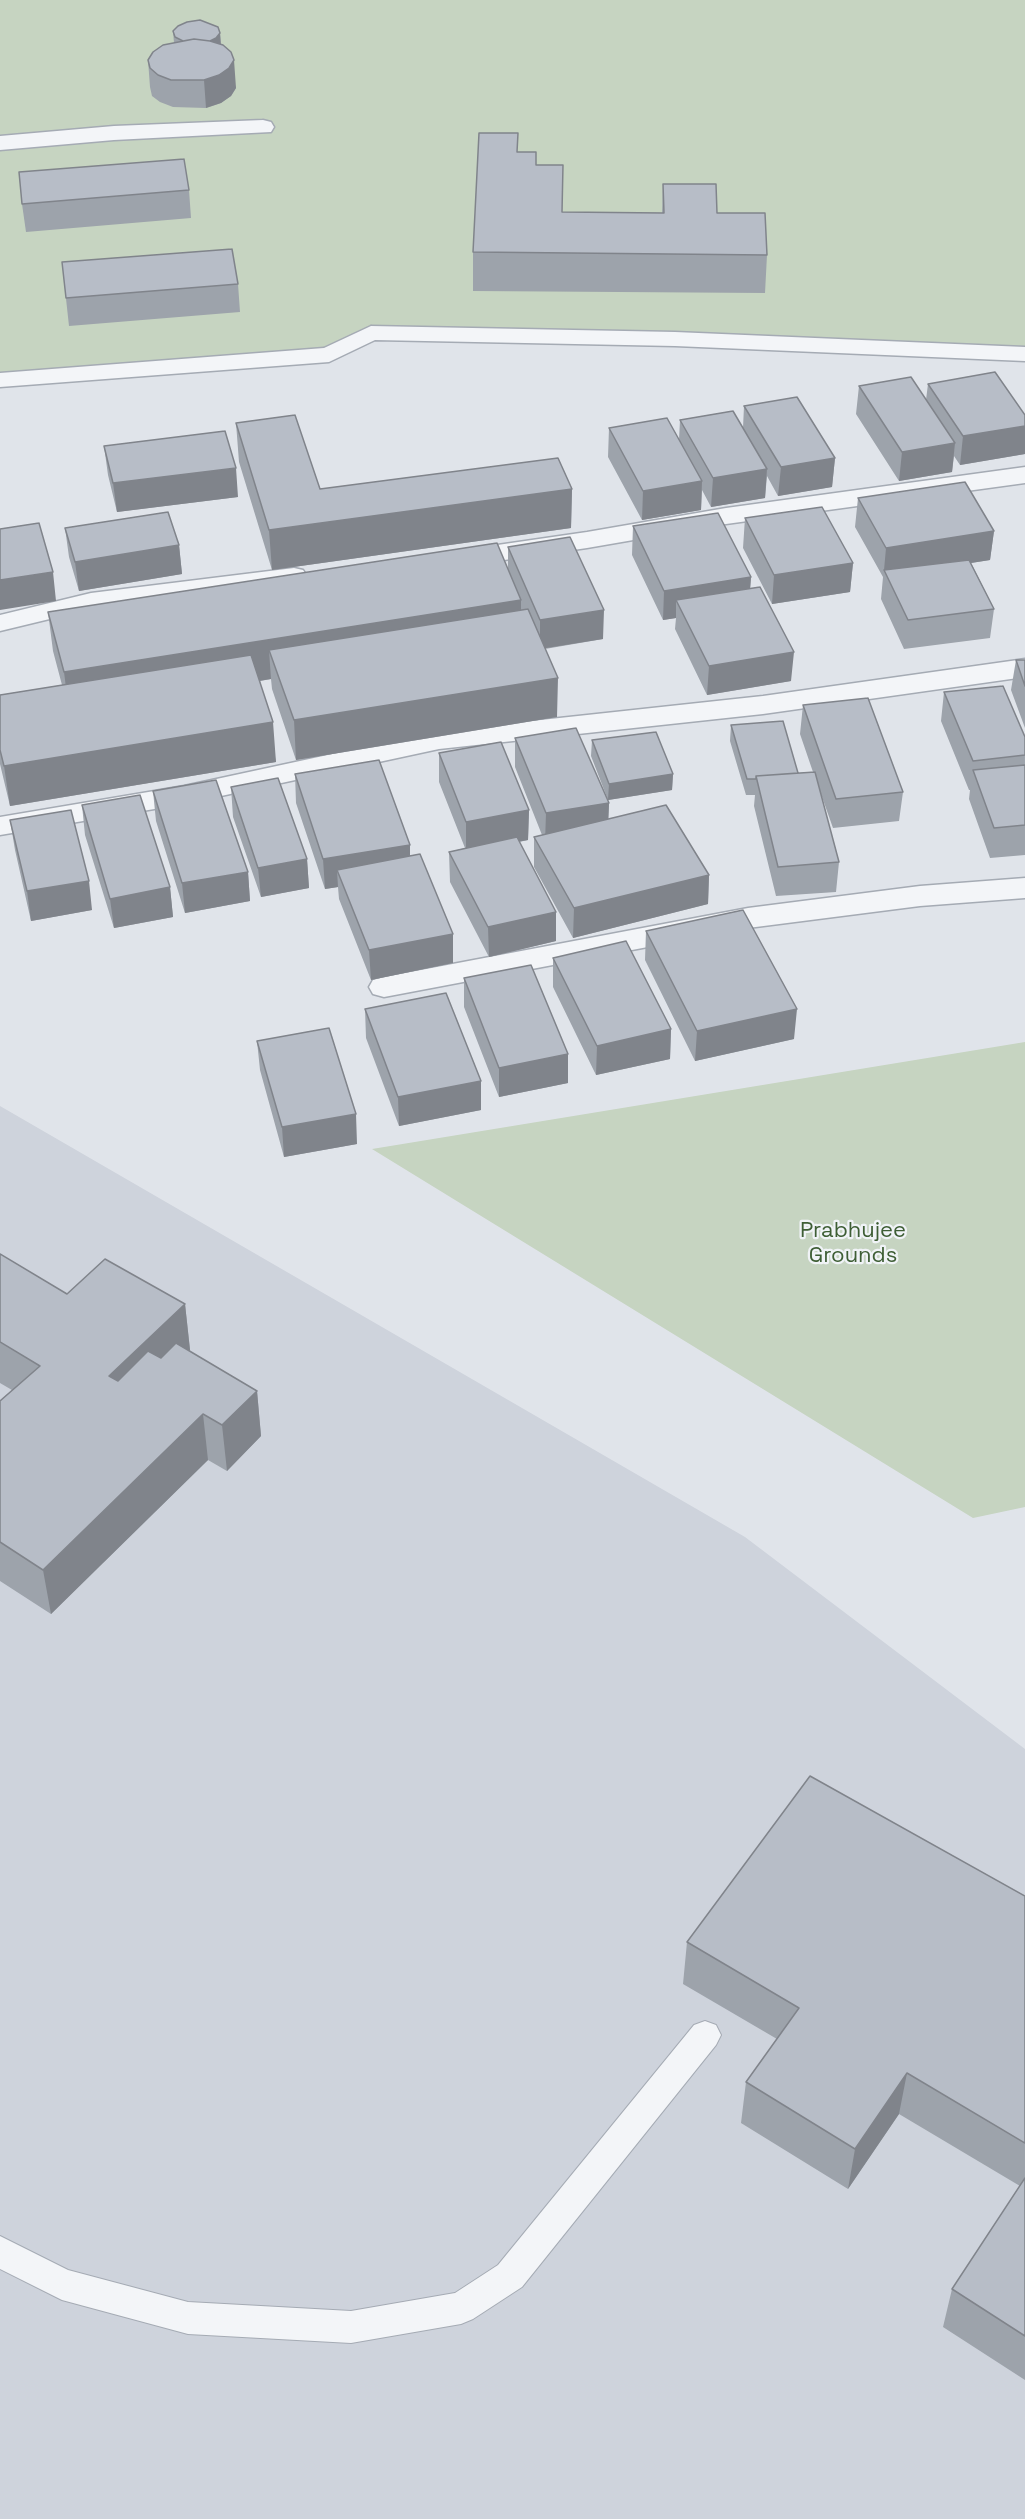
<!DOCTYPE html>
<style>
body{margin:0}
canvas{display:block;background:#e0e4ea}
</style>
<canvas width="1025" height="2519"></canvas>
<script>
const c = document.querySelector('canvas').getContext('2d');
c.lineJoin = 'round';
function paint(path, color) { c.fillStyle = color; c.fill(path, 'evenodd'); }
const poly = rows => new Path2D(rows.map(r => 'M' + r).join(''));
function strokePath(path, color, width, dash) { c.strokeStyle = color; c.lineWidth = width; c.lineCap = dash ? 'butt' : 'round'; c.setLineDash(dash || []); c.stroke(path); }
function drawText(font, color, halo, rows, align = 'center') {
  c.font = font + ' "Space Grotesk",sans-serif'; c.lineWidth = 4.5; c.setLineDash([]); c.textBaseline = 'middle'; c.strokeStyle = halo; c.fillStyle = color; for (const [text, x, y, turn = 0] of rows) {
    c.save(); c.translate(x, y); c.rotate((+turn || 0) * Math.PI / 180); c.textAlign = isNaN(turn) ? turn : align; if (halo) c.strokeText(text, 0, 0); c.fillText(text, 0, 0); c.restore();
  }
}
paint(poly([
 [0,1106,745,1537,1025,1749,1025,2519,0,2519]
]), '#ced3dc');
paint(poly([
 [0,0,1025,0,1025,357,394,328,326,348,0,377],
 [1025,1042,1025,1507,973,1518,372,1149]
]), '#c6d4c1');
const lane = poly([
 [705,2021,716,2025,721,2035,716,2045,522,2287,473,2319,461,2324,351,2343,188,2334,62,2300,0,2269,0,2236,68,2270,188,2302,351,2311,455,2293,498,2265,694,2025,705,2021]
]);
const street = poly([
 [263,120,271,122,274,127,271,132,114,140,0,150,0,136,114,126,263,120],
 [371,326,675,332,1025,347,1025,361,675,346,375,340,329,362,0,387,0,373,324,348,371,326],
 [1025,467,1025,483,726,524,587,548,456,567,447,565,443,559,447,553,456,551,587,532,726,508,1025,467],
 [294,568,303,570,307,576,303,582,91,609,0,631,0,615,91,593,294,568],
 [1025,659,1025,677,763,714,439,749,184,804,0,835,0,817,184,786,439,731,763,696,1025,659],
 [1025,878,1025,898,920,906,748,928,384,997,373,994,369,987,373,980,384,977,748,908,920,886,1025,878]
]);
strokePath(lane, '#a5abb4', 2);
strokePath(street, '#a5abb4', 3);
paint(lane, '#f3f5f8');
paint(street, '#f3f5f8');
paint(poly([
 [173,31,220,33,221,45,236,88,231,96,221,103,206,108,173,107,160,102,152,96,150,87,148,60,174,43],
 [518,152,536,152,536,165,562,212,662,213,663,184,717,213,767,255,765,293,473,291,473,252],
 [189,190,191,218,26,232,22,204],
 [62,262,238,284,240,312,69,326],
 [928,384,1025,415,1025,454,960,465,954,456,952,472,899,481,856,414,859,386,926,400],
 [744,406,835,458,832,487,778,496,767,476,765,498,711,507,702,490,701,510,642,520,608,457,609,428,679,440,680,420,743,428],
 [236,423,320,489,572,489,571,528,272,570,239,462],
 [104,446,238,497,117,512,108,475],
 [858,498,994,531,990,560,971,563,994,609,990,638,904,649,881,599,883,577,855,527],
 [745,518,853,563,850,592,772,604,743,548],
 [633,526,751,577,750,588,791,681,707,695,675,629,676,618,663,620,632,555],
 [65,528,179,545,182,574,79,591,69,557],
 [508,547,603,639,545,649,557,717,296,760,272,689,271,679,260,681,276,762,10,806,0,764,0,695,62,685,53,651,48,612,508,570],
 [1016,660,1025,660,1025,728,1011,690],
 [944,692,1025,737,1025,855,990,858,969,799,970,790,969,790,941,721],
 [803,705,903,792,899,821,833,828,821,794,839,862,836,892,776,896,754,806,755,795,746,795,730,741,731,725,798,773,813,772,800,734],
 [515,738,609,803,608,819,709,875,708,904,573,938,534,867,534,837,542,835,515,767],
 [592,740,673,774,672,790,608,800,591,756],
 [439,753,529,810,528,840,519,842,556,941,489,957,450,882,449,852,465,848,439,782],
 [295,774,410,845,410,856,453,934,453,963,371,980,339,899,338,887,325,889,296,803],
 [231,787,307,859,309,888,261,897,233,817],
 [153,791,248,872,250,901,185,913,156,821],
 [82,805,170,887,173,917,114,928,85,835],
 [10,820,92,910,31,921,15,850],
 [646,931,794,1039,695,1061,645,960],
 [553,958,671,1029,670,1059,596,1075,553,987],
 [464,978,568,1083,499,1097,464,1007],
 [365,1009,481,1081,481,1110,399,1126,366,1038],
 [257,1041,357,1144,284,1157,260,1070],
 [0,1254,67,1294,185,1304,190,1350,189,1351,257,1391,261,1436,227,1471,208,1460,51,1614,0,1581,0,1401,12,1390,0,1383],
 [1025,1896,1025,2380,943,2327,952,2289,1020,2186,899,2114,848,2189,741,2123,746,2082,777,2039,683,1984,687,1942]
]), '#9da3ab');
paint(poly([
 [220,33,221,47,206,42],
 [234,60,236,88,231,96,221,103,206,108,204,80],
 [1025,426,1025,454,960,465,963,436],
 [955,443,952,472,899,481,902,452],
 [835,458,832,487,778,496,781,467],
 [236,468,238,497,117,512,113,483],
 [767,469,765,498,711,507,713,478],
 [702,481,701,510,642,520,643,491],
 [572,489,571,528,272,570,269,530],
 [994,531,990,560,887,576,884,570,886,548],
 [179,545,182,574,79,591,75,562],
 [853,563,850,592,772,604,774,575],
 [53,572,56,601,0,610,0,580],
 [751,577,749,606,676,600,676,618,663,620,664,591],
 [521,600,521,639,269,650,271,679,69,711,64,672],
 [604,610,603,639,540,649,540,620],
 [794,652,791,681,707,695,709,666],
 [558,678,557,717,296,760,294,720],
 [273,722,276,762,10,806,4,766],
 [673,774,672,790,608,800,609,784],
 [609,803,608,832,545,843,546,813],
 [529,810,528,840,466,851,466,822],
 [410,845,410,874,337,870,338,887,325,889,323,859],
 [307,859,309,888,261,897,258,868],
 [248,872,250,901,185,913,182,883],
 [709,875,708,904,573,938,574,908],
 [89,881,92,910,31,921,27,891],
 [170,887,173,917,114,928,110,899],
 [556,912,556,941,489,957,488,927],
 [453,934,453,963,371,980,369,950],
 [797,1009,794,1039,695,1061,697,1031],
 [671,1029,670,1059,596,1075,597,1046],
 [568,1054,568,1083,499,1097,499,1068],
 [481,1081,481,1110,399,1126,398,1097],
 [356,1114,357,1144,284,1157,282,1127],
 [185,1304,190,1350,116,1421,109,1376],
 [257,1391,261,1436,227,1471,222,1425],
 [203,1414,208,1460,51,1614,43,1570],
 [907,2073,899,2114,848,2189,855,2149]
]), '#80848b');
const building = poly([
 [200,20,218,27,220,33,216,38,210,41,194,39,183,41,175,37,173,31,178,26,187,22,200,20],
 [194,39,210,41,223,45,231,52,234,60,229,68,219,75,204,80,171,80,158,75,150,68,148,60,153,52,163,45,194,39],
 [479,133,518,133,517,152,536,152,536,165,563,165,562,212,664,213,663,184,716,184,717,213,765,213,767,255,473,252,479,133],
 [184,159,189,190,22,204,19,172,184,159],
 [232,249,238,284,66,298,62,262,232,249],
 [995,372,1025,415,1025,426,963,436,928,384,995,372],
 [911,377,955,443,902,452,859,386,911,377],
 [797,397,835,458,781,467,744,406,797,397],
 [733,411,767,469,713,478,680,420,733,411],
 [295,415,320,489,558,458,572,489,269,530,236,423,295,415],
 [667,418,702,481,643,491,609,428,667,418],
 [225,431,236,468,113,483,104,446,225,431],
 [965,482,994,531,886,548,858,498,965,482],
 [822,507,853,563,774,575,745,518,822,507],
 [168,512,179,545,75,562,65,528,168,512],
 [718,513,751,577,664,591,633,526,718,513],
 [39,523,53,572,0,580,0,529,39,523],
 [570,537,604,610,540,620,508,547,570,537],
 [497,543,521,600,64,672,48,612,497,543],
 [969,560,994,609,908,620,884,570,969,560],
 [760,587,794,652,709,666,676,600,760,587],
 [528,609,558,678,294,720,269,650,528,609],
 [251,655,273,722,4,766,0,750,0,695,251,655],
 [1016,660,1025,660,1025,686,1016,660],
 [1003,686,1025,737,1025,755,973,761,944,692,1003,686],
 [868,698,903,792,836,799,803,705,868,698],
 [783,721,798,773,756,776,756,779,747,779,731,725,783,721],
 [576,728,609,803,546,813,515,738,576,728],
 [656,732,673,774,609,784,592,740,656,732],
 [501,742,529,810,466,822,439,753,501,742],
 [379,760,410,845,323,859,295,774,379,760],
 [1025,765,1025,825,994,828,973,770,1025,765],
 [815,772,839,862,778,867,756,776,815,772],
 [278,778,307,859,258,868,231,787,278,778],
 [216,780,248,872,182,883,153,791,216,780],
 [140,795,170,887,110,899,82,805,140,795],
 [666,805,709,875,574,908,534,837,666,805],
 [71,810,89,881,27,891,10,820,71,810],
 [517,837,556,912,488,927,449,852,517,837],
 [420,854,453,934,369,950,337,870,420,854],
 [743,910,797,1009,697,1031,646,931,743,910],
 [626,941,671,1029,597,1046,553,958,626,941],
 [531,965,568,1054,499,1068,464,978,531,965],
 [446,993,481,1081,398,1097,365,1009,446,993],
 [329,1028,356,1114,282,1127,257,1041,329,1028],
 [0,1254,67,1294,105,1259,185,1304,109,1376,118,1381,148,1351,161,1358,176,1343,257,1391,222,1425,203,1414,43,1570,0,1542,0,1401,40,1366,0,1342,0,1254],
 [810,1776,1025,1896,1025,2143,907,2073,855,2149,746,2082,799,2008,687,1942,810,1776],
 [1025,2178,1025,2336,952,2289,1025,2178]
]);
paint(building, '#b7bdc7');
strokePath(building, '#80848b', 1.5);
drawText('22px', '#3e5e35', '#f0f3f7', [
 ["Prabhujee",853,1231],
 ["Grounds",853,1256]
]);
</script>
